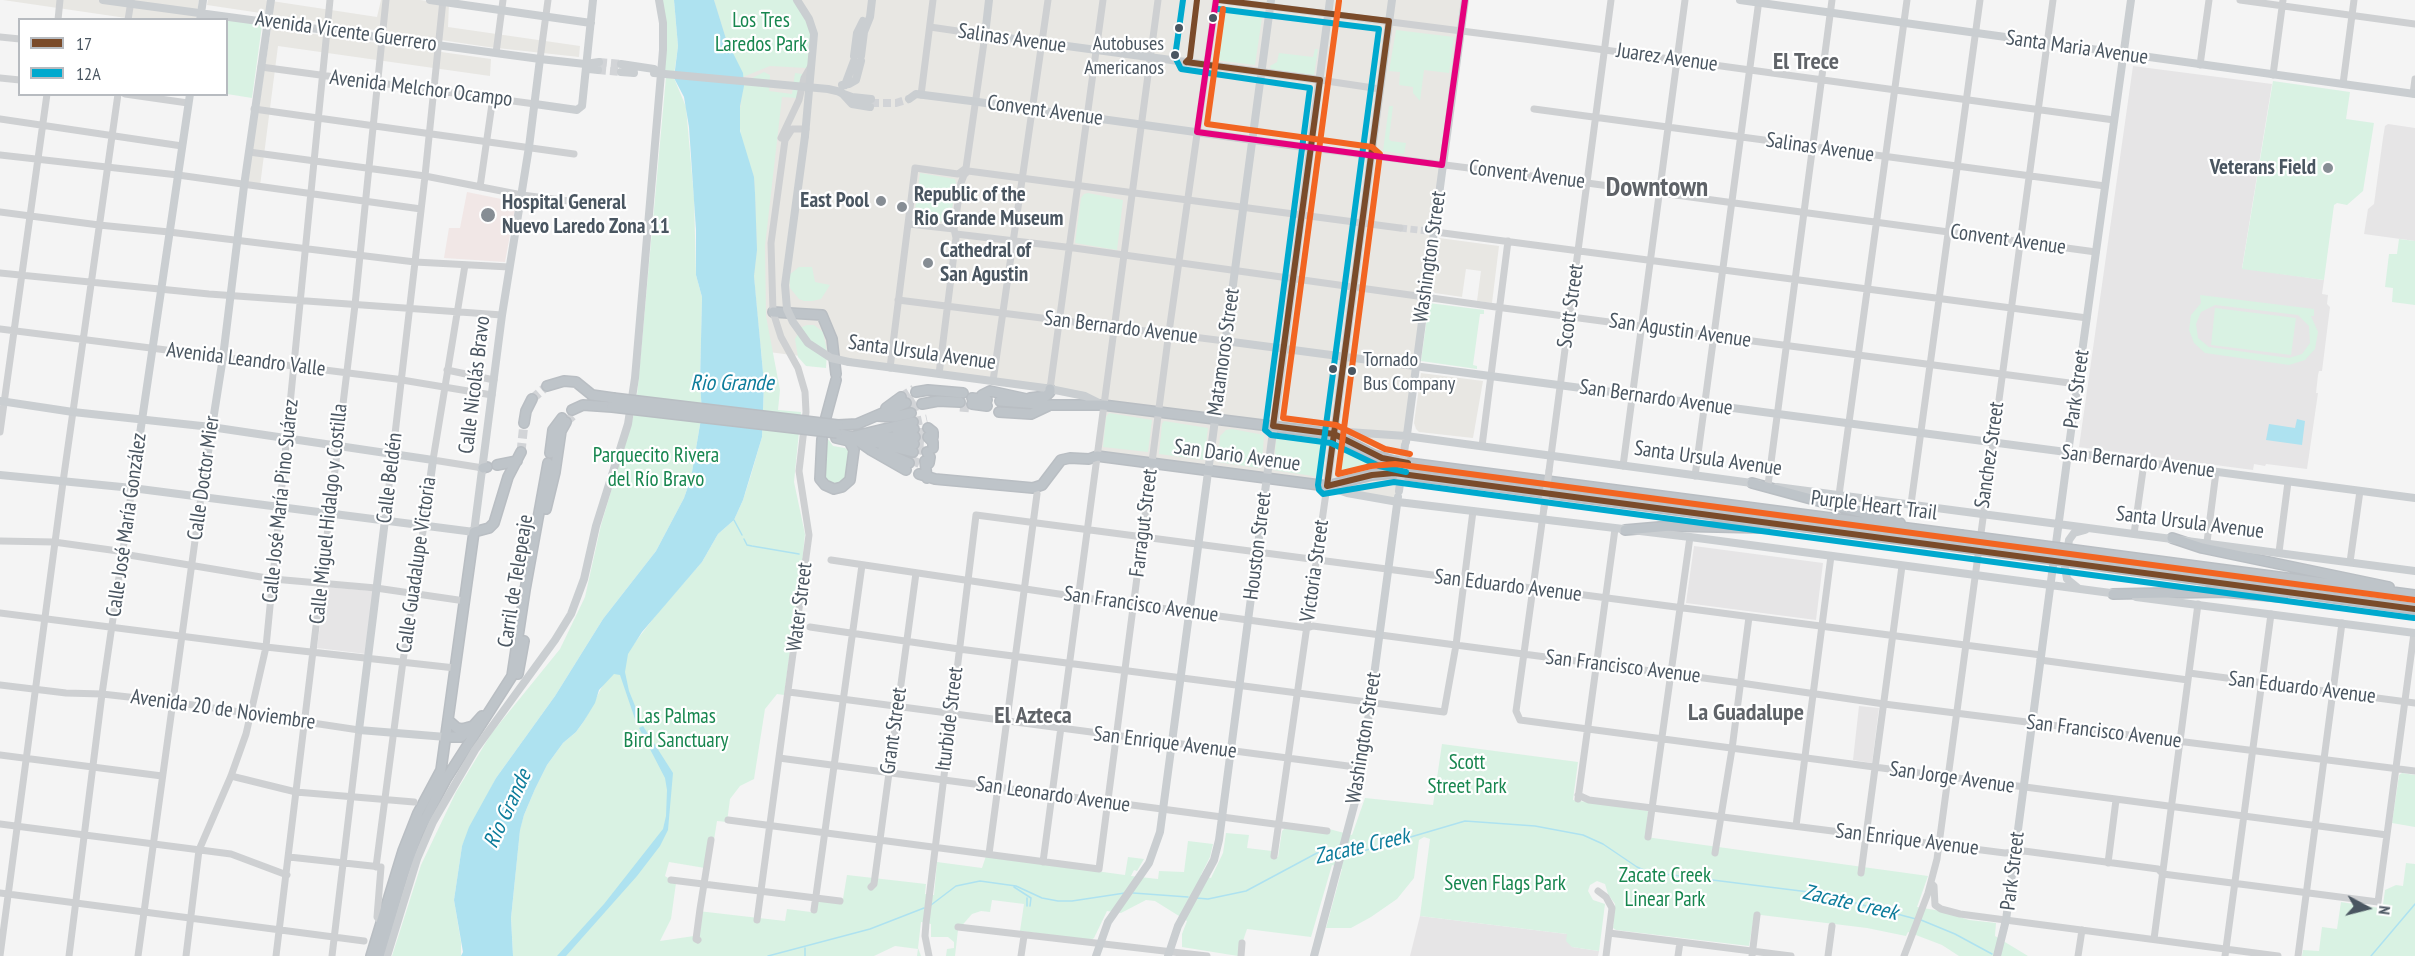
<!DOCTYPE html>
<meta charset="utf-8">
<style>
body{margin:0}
#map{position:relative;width:2415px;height:956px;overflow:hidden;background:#f4f4f4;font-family:"PT Sans Narrow",sans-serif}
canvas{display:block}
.legend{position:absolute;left:18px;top:18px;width:210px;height:78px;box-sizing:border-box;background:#fff;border:2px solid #b7bbc0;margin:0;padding:8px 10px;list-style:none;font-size:18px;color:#4a5661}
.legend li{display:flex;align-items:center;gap:12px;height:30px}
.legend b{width:30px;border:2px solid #b7bbc0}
.north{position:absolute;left:2337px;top:878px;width:60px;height:60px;-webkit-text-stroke:4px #fff;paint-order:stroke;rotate:97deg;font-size:16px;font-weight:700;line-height:24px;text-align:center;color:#4a5661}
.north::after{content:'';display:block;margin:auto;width:21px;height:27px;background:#4a5661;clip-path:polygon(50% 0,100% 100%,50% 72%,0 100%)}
</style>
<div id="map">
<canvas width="2415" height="956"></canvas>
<ul class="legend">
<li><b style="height:8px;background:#7a4b2a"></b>17</li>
<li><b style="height:8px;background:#00a9ce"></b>12A</li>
</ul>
<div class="north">N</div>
</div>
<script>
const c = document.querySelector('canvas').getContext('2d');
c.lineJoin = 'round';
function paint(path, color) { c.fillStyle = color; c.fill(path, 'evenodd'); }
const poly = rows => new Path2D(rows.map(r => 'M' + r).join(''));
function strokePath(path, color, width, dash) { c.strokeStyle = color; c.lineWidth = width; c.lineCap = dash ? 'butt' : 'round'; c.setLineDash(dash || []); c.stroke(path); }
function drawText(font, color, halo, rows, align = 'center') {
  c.font = font + ' "PT Sans Narrow",sans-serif'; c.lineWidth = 4.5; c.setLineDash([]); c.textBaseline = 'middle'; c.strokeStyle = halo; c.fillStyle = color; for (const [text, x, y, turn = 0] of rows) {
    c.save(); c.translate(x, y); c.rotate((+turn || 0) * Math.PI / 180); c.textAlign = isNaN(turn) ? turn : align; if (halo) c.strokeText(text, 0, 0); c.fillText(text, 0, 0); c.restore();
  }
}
paint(poly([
 [3,0,199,0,196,20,133,19],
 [208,0,265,0,377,17,381,0,420,0,449,4,448,27,580,46,579,57,488,47,207,5],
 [714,0,1465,0,1398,502,1097,456,1103,405,1085,396,939,374,761,351,754,276,755,193],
 [271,28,491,59,490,76,278,46,260,186,247,185],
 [1439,238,1499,246,1492,303,1477,301,1481,271,1466,269,1462,297,1435,293,1432,290],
 [1421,373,1483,381,1473,438,1419,432,1416,429,1414,423]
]), '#e8e7e3');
paint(poly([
 [2133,66,2272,84,2242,268,2324,280,2322,294,2328,295,2327,304,2330,307,2322,371,2319,371,2318,375,2316,393,2318,393,2307,469,2266,464,2265,466,2254,464,2253,470,2079,447],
 [2388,124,2415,128,2415,241,2364,234,2368,209,2374,204,2383,138,2385,126],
 [1694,546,1823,563,1816,620,1686,603],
 [325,587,373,591,366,654,317,648],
 [1859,706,1879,708,1872,763,1853,760],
 [1420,916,1567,934,1572,947,1599,951,1598,956,1410,956]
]), '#e6e5e6');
paint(poly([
 [467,192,516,202,505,262,444,258,449,228,460,228]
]), '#f1e7e6');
paint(poly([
 [663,0,674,0,678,46,674,75,662,74],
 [714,0,794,0,811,31,810,61,806,68,770,66,743,77,726,39],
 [1222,6,1263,11,1255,65,1215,60],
 [227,20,262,25,252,98,227,94],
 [1396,30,1454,37,1449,73,1424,70,1420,101,1413,93,1413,87,1399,85,1400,72,1389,71],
 [1315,49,1318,49,1314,75,1271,69,1270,66,1277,62,1279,53,1313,57],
 [764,72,770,75,769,91,792,94,795,73,802,74,797,98,782,97,765,246,766,316,780,390,778,410,801,412,794,482,805,534,802,564,784,695,777,694,765,709,754,779,740,786,730,799,727,822,717,821,714,840,705,868,669,862,665,876,676,883,671,919,660,941,694,936,698,911,785,921,787,909,811,912,817,901,840,903,843,899,847,875,926,884,925,894,934,895,937,862,982,868,986,856,1125,875,1128,857,1144,859,1137,871,1134,870,1131,876,1158,879,1159,871,1184,872,1188,841,1213,844,1210,857,1201,875,1211,878,1223,853,1226,833,1249,835,1247,848,1272,851,1272,857,1278,857,1282,831,1284,829,1329,829,1352,835,1365,798,1433,805,1442,744,1578,762,1573,800,1648,811,1646,837,1928,876,1917,907,1941,911,1969,920,1996,923,1995,936,2028,956,1959,956,1942,945,1908,932,1906,936,1867,928,1761,915,1754,916,1749,946,1616,930,1613,928,1615,904,1608,894,1605,884,1597,881,1590,885,1588,891,1593,900,1605,904,1599,951,1572,947,1566,941,1567,934,1420,916,1430,839,1424,837,1419,840,1414,878,1397,899,1371,917,1351,928,1326,928,1342,869,1332,865,1311,937,1247,929,1238,956,1182,947,1182,934,1187,921,1155,901,1146,900,1121,913,1107,911,1094,938,1091,940,1020,931,1024,904,992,900,990,912,981,911,972,914,958,930,955,956,946,956,947,949,954,948,954,942,948,937,931,937,931,924,921,922,918,948,921,956,917,956,918,949,895,946,874,956,513,956,511,918,520,829,524,815,535,789,547,765,563,743,576,732,584,721,604,683,659,611,702,562,718,534,734,520,743,500,750,478,762,437,764,383,754,276,757,250,755,193,754,177,741,140,739,116,744,82],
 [666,77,674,78,686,107,694,198,696,275,702,297,700,382,702,413,691,478,684,498,656,551,603,619,555,696,496,778,462,846,454,900,461,942,461,956,392,956,421,865,456,792,491,734,560,649,585,597,601,525,636,407],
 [2273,81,2350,92,2346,119,2374,123,2363,191,2347,205,2337,203,2334,205,2324,280,2242,269],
 [1389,106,1393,106,1389,139,1391,141,1406,143,1404,154,1383,151],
 [920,173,955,179,956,183,950,222,918,220,914,217],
 [1088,193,1123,200,1117,250,1075,243,1081,198,1084,194],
 [2399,239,2415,241,2415,305,2392,302,2393,288,2385,287,2389,254,2397,254],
 [799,267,812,267,815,282,830,285,821,299,812,301,804,301,799,299,790,288,789,275],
 [2200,295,2314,309,2314,316,2311,316,2318,332,2315,349,2305,360,2289,365,2205,353,2194,343,2189,330,2191,315,2201,303],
 [2215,305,2298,315,2309,326,2310,343,2302,354,2289,358,2209,347,2198,338,2196,324,2201,312],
 [1429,303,1484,310,1484,314,1480,314,1473,365,1477,366,1477,369,1421,361],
 [2215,308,2296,318,2291,355,2211,345],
 [807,325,814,325,823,332,827,352,826,368,806,366,798,357,795,339,802,327],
 [1109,413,1152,420,1148,452,1103,447,1106,417],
 [1164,421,1208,428,1204,460,1159,454,1162,424],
 [1232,429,1264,435,1262,464,1259,468,1218,462,1220,436,1226,430],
 [1278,436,1326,443,1323,474,1319,477,1274,470,1276,439],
 [828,439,833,446,845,448,850,452,847,479,839,485,826,482,822,472],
 [1342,444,1375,461,1386,466,1345,476,1339,475,1336,469,1338,448],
 [2402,773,2415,775,2415,827,2392,823,2399,775],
 [2406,863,2415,864,2415,956,2302,956,2303,950,2319,951,2322,927,2337,929,2341,902,2379,908,2383,905,2385,890,2396,885,2403,886]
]), '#d9f2e3');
paint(poly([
 [674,0,714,0,726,39,743,73,744,86,740,106,740,131,754,177,755,193,757,250,754,276,764,383,762,437,743,500,734,520,718,534,702,562,642,632,628,654,625,672,629,691,642,723,637,725,620,675,614,674,599,690,595,703,584,721,576,732,563,743,547,765,535,789,524,815,520,830,511,918,513,956,461,956,463,952,454,900,462,846,469,827,496,778,555,696,603,619,656,551,684,498,691,478,702,413,700,382,702,297,696,275,696,230,689,127,684,97,674,78,678,46],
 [2297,419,2305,421,2302,445,2266,440,2269,424,2295,428],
 [643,726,673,773,668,830,660,846,637,876,566,956,557,956,604,904,663,829,666,816,667,790,665,778,639,728]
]), '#aee2f0');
strokePath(poly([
 [734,520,742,535],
 [744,539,747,545,752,546,799,554],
 [1344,852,1363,851,1465,821,1535,826,1583,835,1603,844,1637,867,1648,872,1817,893,1916,919],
 [1014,887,1031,898,1030,906],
 [1133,893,1188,897],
 [1196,898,1208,899,1246,891,1317,853,1339,851],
 [931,905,956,886,980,881,1016,886,1042,898,1058,901,1072,901,1125,893],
 [1027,906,1027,898],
 [1921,920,1955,934,1992,954],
 [805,948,805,956],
 [768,956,870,929,924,908],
 [2371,956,2415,904]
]), '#aee2f0', 1.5);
strokePath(poly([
 [1400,228,1428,231]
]), '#d2d4d7', 7, [7, 3.5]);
strokePath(poly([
 [599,62,621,64],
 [598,70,621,72],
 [871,103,896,103,909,99]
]), '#d2d4d7', 8, [8, 4]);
strokePath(poly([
 [901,397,914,389],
 [532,399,547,386],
 [906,403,918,396],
 [960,407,971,408],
 [909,409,922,404],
 [566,422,576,413],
 [913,422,927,419],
 [915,433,928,432],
 [915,441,928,442],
 [914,448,927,452],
 [521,452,524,423],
 [911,460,923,465]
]), '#d2d4d7', 9, [9, 4.5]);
const highway = poly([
 [773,312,822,315,832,339,836,374],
 [547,386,564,381,576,382,592,395,613,398],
 [916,392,928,390,963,393],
 [982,395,990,391,1036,401],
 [972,398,987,400],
 [1030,398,1046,396,1050,392,1050,389],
 [1000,401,1050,405,1103,405,1334,434,1374,455,1393,461,1961,535],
 [922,404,938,401,960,402],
 [972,404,987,406],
 [886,408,901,397],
 [572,410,583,405,612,407],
 [999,412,1031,414,1048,406],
 [878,416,894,417,911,413],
 [826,417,836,380],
 [524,423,526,411,532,399],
 [838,425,857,424,906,403],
 [928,428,933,432,933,437],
 [897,430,914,429],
 [842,434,913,452],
 [855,436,913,422],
 [868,437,915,437],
 [928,437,933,442,933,448],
 [822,439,820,479,825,485,834,489,842,487,850,480,854,450,849,441,836,438],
 [857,440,871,450,906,470],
 [891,441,914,444],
 [882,451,909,463],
 [927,452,930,457,929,463],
 [550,453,553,430,562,418],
 [925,461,927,478],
 [497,465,517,461],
 [483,468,487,467],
 [919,474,935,479,1033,488,1042,485,1061,460,1070,458,1089,459,1097,456,1327,486,1372,475,1394,473,1960,547],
 [1752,483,1900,523],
 [546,509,555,472,561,431,566,422],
 [1625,530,1671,526,1764,528],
 [2172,538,2202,548,2389,587],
 [2075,550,2415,595],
 [2073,562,2415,609],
 [2113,594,2223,592,2282,597],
 [518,674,524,641],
 [448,720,457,728,462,729,473,726,482,716],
 [446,737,461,737,470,729],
 [371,956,403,851,418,813,441,770,474,532,489,528,494,523,508,477,521,452],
 [379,956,403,875,418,833,446,779,512,676,525,590,548,463]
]);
strokePath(highway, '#b9bec3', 12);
strokePath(poly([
 [1219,0,1532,40,2114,120],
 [2240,0,2415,24],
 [58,20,60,0],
 [128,20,131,1],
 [0,37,20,39],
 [496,53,503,0],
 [540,59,548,0],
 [2200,65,2209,0],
 [261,67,535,104],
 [2273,75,2283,0],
 [0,78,20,80],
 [1320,80,1380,89],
 [2343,84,2354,0],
 [125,94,188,103],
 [2413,94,2415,79],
 [921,95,933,0],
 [254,109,574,154],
 [1534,109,2105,186],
 [0,119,182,146],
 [781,138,799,100,804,78,811,66],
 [1311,148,1587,183,2096,252],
 [249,152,425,176,522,195,569,201],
 [0,155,178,175,421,209],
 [480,187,493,97],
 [0,212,99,225,169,232,415,262,509,267],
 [909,224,954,229],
 [1428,231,2087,318],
 [956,234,1074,248,1496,307,2077,384],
 [465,265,433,460,483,468],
 [0,273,209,294,502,315],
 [898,300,1225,341],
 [0,329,396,379,492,395],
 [890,368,915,168,958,174,966,168,985,35,930,27],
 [447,370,494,380],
 [939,374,956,238,954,229,961,183,964,175,968,171,1400,228],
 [993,381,1048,0],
 [1050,389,1103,0],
 [0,432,47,94],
 [1482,446,1508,241],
 [1623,466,1685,0],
 [1549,471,1611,0],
 [1695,476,1759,0],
 [1768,485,1832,0],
 [1839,495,1907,0],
 [1911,504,1980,0],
 [1544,508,1516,711,1520,720,2387,835],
 [385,520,425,176,443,0],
 [2134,534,2144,463],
 [0,541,54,542,118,551,123,554,273,579,376,588,465,601],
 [2207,542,2216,472],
 [2279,552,2288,482],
 [831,560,1079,597,1307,628,1313,626,1741,683,1884,704,2415,771],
 [2350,562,2360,491],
 [0,613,266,647,455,668],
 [810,627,959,649,1444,712,1456,645,1473,511],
 [2040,660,2188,680],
 [2189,673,2415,703],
 [0,685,66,693,102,694,173,702,359,730,332,956],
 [789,692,1363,768],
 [0,755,162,776],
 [779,758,1327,831],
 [231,776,296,792,414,802],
 [1578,795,1589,800,1652,808,2005,853,2024,851,2158,869,2163,874,2378,902,2414,633],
 [1578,799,1615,529],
 [728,820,1099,869,1168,339,1216,0],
 [0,824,231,854,287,875],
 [1796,826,1831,556],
 [1648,837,1690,537],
 [1715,853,1732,749,1749,617],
 [989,854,1037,494],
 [1274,856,1327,486],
 [289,857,381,867,377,917,381,922],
 [1043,862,1158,0],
 [2108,863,2116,800],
 [376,867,403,661,424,525],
 [1861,873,1902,566],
 [671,880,840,901],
 [1931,883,1934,886,1935,905,1941,909,1960,914,2278,956],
 [871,887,874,884,916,573],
 [1598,891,1606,897,1612,908,1606,956],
 [0,893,364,941],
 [814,910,862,565],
 [757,920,809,535,799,471,806,412,805,392,798,368,781,337,773,312,771,243,785,140,792,129,806,129],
 [958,927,1207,956],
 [1609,933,1791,956],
 [2154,939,2198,604],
 [698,940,696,939,700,909,711,840],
 [0,956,63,482,118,94],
 [69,956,102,694,132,488],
 [138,956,201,497],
 [186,956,199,850,231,776,246,734,266,647,330,0],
 [276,956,355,305,386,0],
 [929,956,925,936,926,923,976,515,2041,655],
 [1021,956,1024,936],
 [1241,956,1242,943],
 [1678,956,1680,942],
 [1752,956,1757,915],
 [1828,956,1832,926],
 [1904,956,1928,893,1937,859,2053,0],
 [2078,956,2082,930],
 [2225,956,2271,614],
 [2298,956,2342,623]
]), '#ced0d2', 7);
strokePath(poly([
 [103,0,540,59,585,64,599,62],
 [430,0,591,23],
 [797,0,809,19,814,34,805,136],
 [989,0,985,35,1320,80],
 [1392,0,1327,486,1347,493,1398,502,1690,537,2118,594],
 [1740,0,2415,94],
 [200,20,203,0],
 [854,56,857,33,863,21],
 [861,56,864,32,870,17,872,0],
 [585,63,589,69,598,70],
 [621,64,654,69],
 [621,72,634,73],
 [842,85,849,84,856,80,861,61],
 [845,85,854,61],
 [841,92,852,104,870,107],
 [841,93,852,97,871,99],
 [909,99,916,94,971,101,1311,148],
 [535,104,577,110,582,106,593,0],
 [1225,341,2415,498],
 [849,362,1045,388,1085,396,1103,405],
 [0,401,73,412,211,427,433,460,424,525],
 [1334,434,1348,432,1406,436,1759,484],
 [1406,442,1465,0],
 [0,475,132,488,474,532,502,315,529,147,540,59],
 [1777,487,2415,571],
 [132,488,190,94],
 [201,497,223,357,244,186,271,0],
 [385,520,359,730,446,737],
 [2078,588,2067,579,2065,567,2069,540,2074,533,2085,530],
 [2136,597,2415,633],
 [387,956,417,859,433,822,475,750,555,640,571,614,584,579,596,526,628,424,635,378,663,50,663,23,659,0],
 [1096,956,1108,922,1149,863,1160,832,1271,0],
 [1168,956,1178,926,1214,860,1219,840,1330,0],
 [1314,956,1359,787,1398,497],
 [1997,956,2006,920,2068,453,2131,0]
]), '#caced1', 8);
strokePath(highway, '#bec4c9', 9);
const highwayBridge = poly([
 [613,398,838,425],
 [612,407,837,433],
 [1961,535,2075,550],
 [1960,547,2073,562]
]);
strokePath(highwayBridge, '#b9bec3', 12, []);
strokePath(poly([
 [1544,508,1549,471]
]), '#ced0d2', 7);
strokePath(poly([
 [654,73,828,89,841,92],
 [805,136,785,285,787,309,793,322,808,343,831,358,849,362],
 [1399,491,1405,445]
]), '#caced1', 8);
strokePath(highwayBridge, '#bec4c9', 9);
strokePath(poly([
 [1219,0,1389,21,1327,486,1372,475,1394,473,2415,609],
 [1186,62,1320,80,1273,426,1334,434,1382,458,1408,463],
 [1186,62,1190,58,1197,0]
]), '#7a4b2a', 6);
strokePath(poly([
 [1183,0,1175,57,1181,69,1310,88,1265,430,1271,435,1331,443,1379,466,1406,472],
 [1218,9,1379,29,1318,485,1319,490,1323,494,1394,482,2414,618]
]), '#00a9ce', 6);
strokePath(poly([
 [1339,1,1283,418,1336,425,1385,449,1410,454],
 [1223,9,1207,124,1372,147,1380,154,1338,474,1371,466,1395,464,2415,600]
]), '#f26522', 6);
strokePath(poly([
 [1216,0,1197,132,1442,165,1465,0]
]), '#e5007d', 6);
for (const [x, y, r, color] of [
 [1213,18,5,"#4a5661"],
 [1179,28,5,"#4a5661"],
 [1175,55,5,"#4a5661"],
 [2328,168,6,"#868d94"],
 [881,201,6,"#868d94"],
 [902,207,6,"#868d94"],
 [488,215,8,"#868d94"],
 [928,263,6,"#868d94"],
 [1333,369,5,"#4a5661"],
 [1352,371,5,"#4a5661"]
]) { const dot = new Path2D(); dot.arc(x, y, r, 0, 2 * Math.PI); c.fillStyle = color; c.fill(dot); strokePath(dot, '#fff', 2); }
drawText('20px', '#4a5661', '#fff', [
 ["Autobuses",1164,44],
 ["Americanos",1164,68],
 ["Tornado",1363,360,"left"],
 ["Bus Company",1363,384,"left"]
], 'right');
drawText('21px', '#17864f', '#fff', [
 ["Los Tres",761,21],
 ["Laredos Park",761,45],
 ["Parquecito Rivera",656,456],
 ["del Río Bravo",656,480],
 ["Las Palmas",676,717],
 ["Bird Sanctuary",676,741],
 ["Scott",1467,763],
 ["Street Park",1467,787],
 ["Zacate Creek",1665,876],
 ["Linear Park",1665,900],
 ["Seven Flags Park",1505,884]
]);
drawText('21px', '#4a5661', '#fff', [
 ["Avenida Vicente Guerrero",346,32,8],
 ["Salinas Avenue",1012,39,8],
 ["Santa Maria Avenue",2077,48,8],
 ["Juarez Avenue",1667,58,8],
 ["Avenida Melchor Ocampo",421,89,7],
 ["Convent Avenue",1045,111,8],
 ["Salinas Avenue",1820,148,8],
 ["Convent Avenue",1527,175,7],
 ["Convent Avenue",2008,240,8],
 ["Washington Street",1430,257,-82],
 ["Scott Street",1571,306,-82],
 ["San Bernardo Avenue",1121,328,7],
 ["San Agustin Avenue",1680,331,8],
 ["Matamoros Street",1224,352,-82],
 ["Santa Ursula Avenue",922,353,8],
 ["Avenida Leandro Valle",246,360,7],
 ["Calle Nicolás Bravo",475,385,-83],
 ["Park Street",2077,389,-82],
 ["San Bernardo Avenue",1656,398,8],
 ["Sanchez Street",1990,455,-82],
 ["San Dario Avenue",1237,456,8],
 ["Santa Ursula Avenue",1708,459,8],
 ["San Bernardo Avenue",2138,462,7],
 ["Calle Doctor Mier",204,478,-82],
 ["Calle Beldén",390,478,-83],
 ["Calle José María Pino Suárez",281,501,-84],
 ["Purple Heart Trail",1874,506,7],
 ["Calle Miguel Hidalgo y Costilla",329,514,-84],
 ["Farragut Street",1144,523,-83],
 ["Santa Ursula Avenue",2190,523,7],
 ["Calle José María González",127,525,-82],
 ["Houston Street",1258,546,-83],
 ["Calle Guadalupe Victoria",417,565,-82],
 ["Victoria Street",1315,571,-82],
 ["Carril de Telepeaje",516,581,-81],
 ["San Eduardo Avenue",1508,586,7],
 ["San Francisco Avenue",1141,605,8],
 ["Water Street",800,607,-83],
 ["San Francisco Avenue",1623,667,7],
 ["San Eduardo Avenue",2302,688,7],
 ["Avenida 20 de Noviembre",223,710,8],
 ["Iturbide Street",950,719,-83],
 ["Grant Street",894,731,-82],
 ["San Francisco Avenue",2104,732,7],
 ["Washington Street",1364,738,-81],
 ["San Enrique Avenue",1165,743,7],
 ["San Jorge Avenue",1952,778,8],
 ["San Leonardo Avenue",1053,795,8],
 ["San Enrique Avenue",1907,840,7],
 ["Park Street",2013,871,-83]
]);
drawText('bold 21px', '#4a5661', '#fff', [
 ["Veterans Field",2316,168,"right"],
 ["Republic of the",914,195],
 ["Rio Grande Museum",914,219],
 ["East Pool",869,201,"right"],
 ["Hospital General",502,203],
 ["Nuevo Laredo Zona 11",502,227],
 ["Cathedral of",940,251],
 ["San Agustin",940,275]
], 'left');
drawText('italic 22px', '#0c7c9b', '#fff', [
 ["Rio Grande",732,384],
 ["Rio Grande",508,809,-65],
 ["Zacate Creek",1362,847,-13],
 ["Zacate Creek",1850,903,13]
]);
drawText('bold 24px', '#5f6368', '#fff', [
 ["El Trece",1806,62],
 ["La Guadalupe",1746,713],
 ["El Azteca",1033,716]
]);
drawText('bold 27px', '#5f6368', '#fff', [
 ["Downtown",1657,188]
]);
</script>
